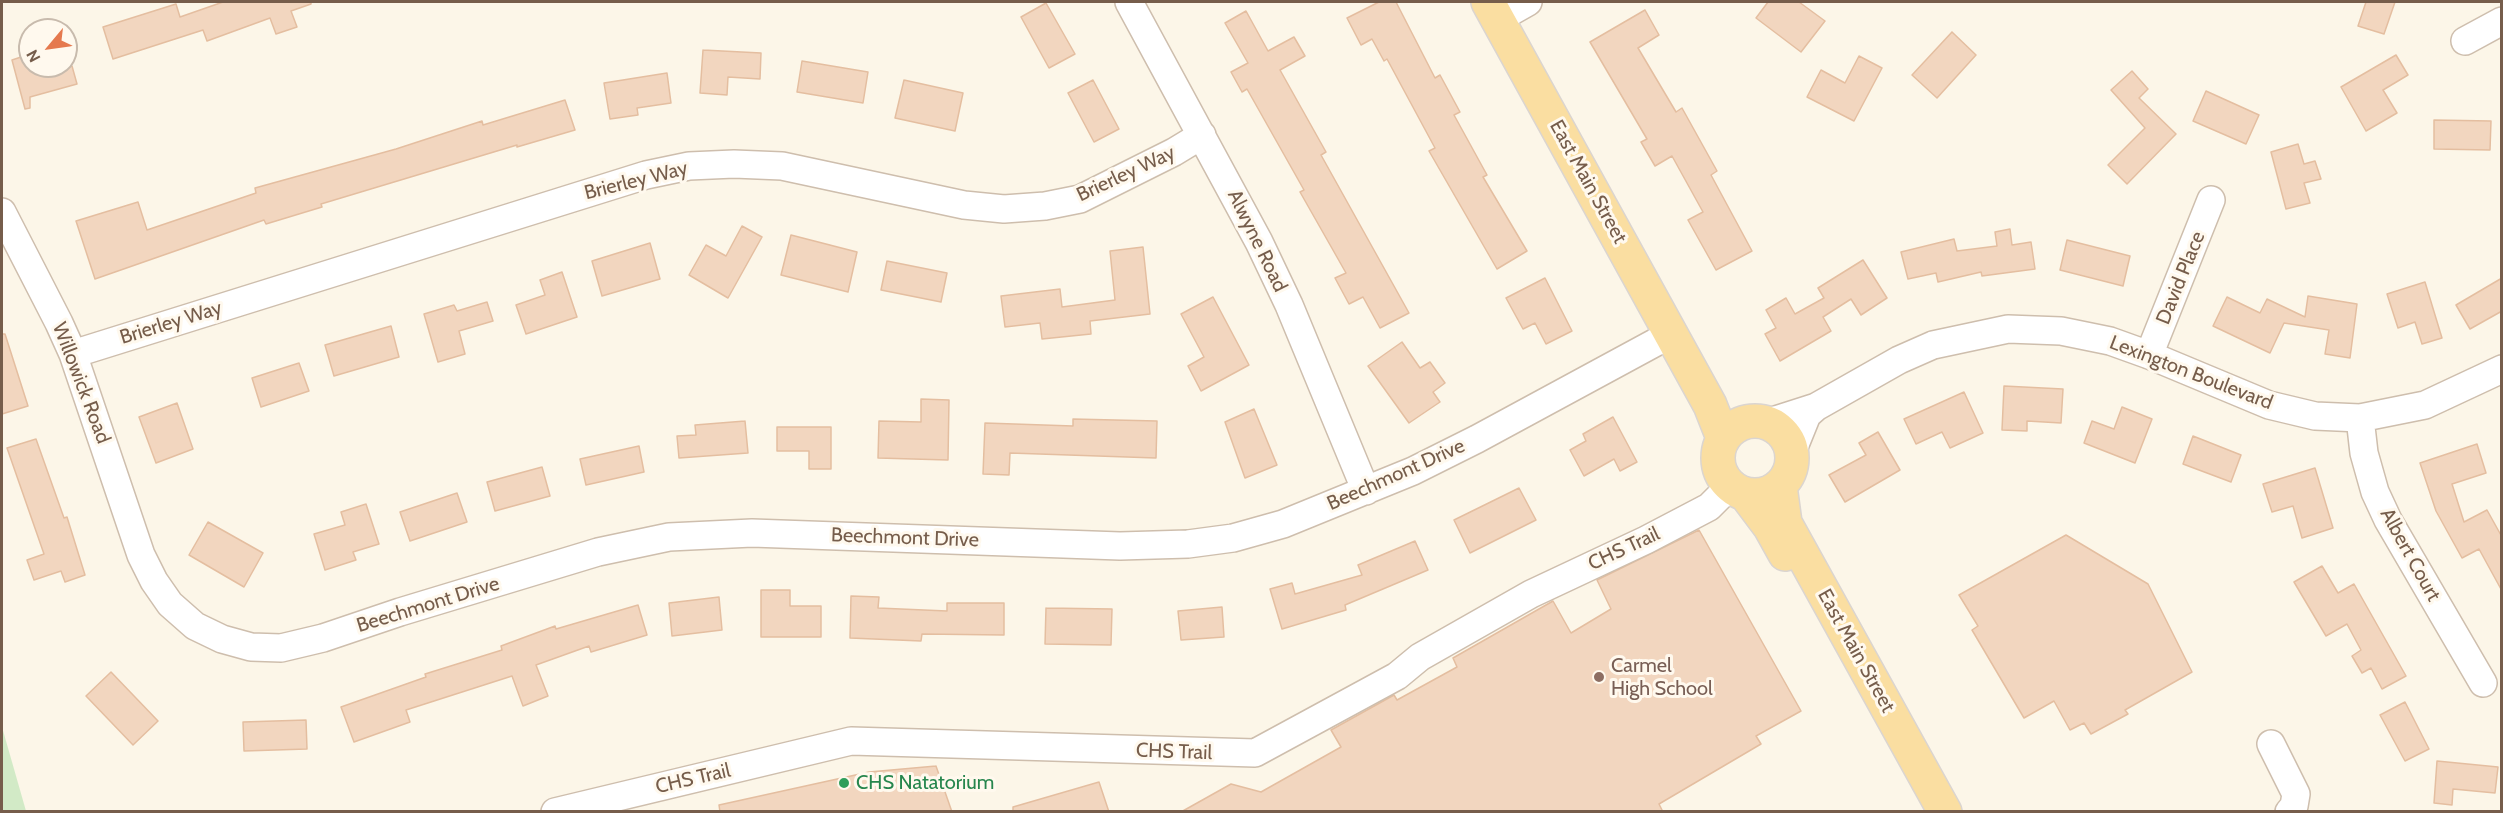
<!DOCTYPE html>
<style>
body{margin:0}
#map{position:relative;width:2503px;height:813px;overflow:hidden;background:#fcf6e8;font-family:Cabin,sans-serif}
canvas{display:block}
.frame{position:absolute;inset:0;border:3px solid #765d4b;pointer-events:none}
.north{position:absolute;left:18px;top:18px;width:60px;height:60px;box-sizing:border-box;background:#fff9ee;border:2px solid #c8bbad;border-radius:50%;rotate:241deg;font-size:16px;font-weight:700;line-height:24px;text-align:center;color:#765d4b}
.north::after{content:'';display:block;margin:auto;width:21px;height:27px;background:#e5794e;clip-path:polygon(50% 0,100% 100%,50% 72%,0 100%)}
</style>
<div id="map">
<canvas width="2503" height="813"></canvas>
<div class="frame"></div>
<div class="north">N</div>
</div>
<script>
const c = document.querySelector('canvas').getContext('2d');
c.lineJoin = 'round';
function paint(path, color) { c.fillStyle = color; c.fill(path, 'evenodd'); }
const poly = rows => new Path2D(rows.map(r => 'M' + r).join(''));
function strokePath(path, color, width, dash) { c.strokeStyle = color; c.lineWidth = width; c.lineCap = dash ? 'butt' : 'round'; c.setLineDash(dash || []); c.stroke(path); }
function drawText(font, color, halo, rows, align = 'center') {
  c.font = font + ' Cabin,sans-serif'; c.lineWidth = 6; c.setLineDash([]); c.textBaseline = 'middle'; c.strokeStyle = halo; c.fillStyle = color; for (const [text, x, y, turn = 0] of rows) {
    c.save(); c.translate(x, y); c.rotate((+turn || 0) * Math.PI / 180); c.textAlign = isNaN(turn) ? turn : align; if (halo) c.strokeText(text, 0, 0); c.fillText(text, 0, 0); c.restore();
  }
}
paint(poly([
 [2,727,26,811,2,811]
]), '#d2eac6');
const building = poly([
 [223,2,311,2,311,4,291,11,297,27,276,34,270,18,207,41,203,30,113,59,103,27,176,4,180,17,223,2],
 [1379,2,1396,2,1435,78,1440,75,1460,112,1454,115,1487,175,1483,177,1527,251,1497,269,1429,151,1435,148,1387,59,1384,61,1372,39,1361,45,1347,18,1379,2],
 [1768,2,1799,2,1825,21,1801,52,1756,18,1768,2],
 [2366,2,2395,2,2384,34,2358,26,2366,2],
 [1046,3,1075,54,1049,68,1021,17,1046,3],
 [1645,10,1659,35,1638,48,1676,112,1682,108,1717,171,1711,175,1752,251,1716,270,1688,220,1703,212,1672,156,1655,166,1641,142,1647,139,1590,42,1645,10],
 [1246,11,1268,51,1294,37,1305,56,1280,70,1326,152,1321,155,1409,313,1380,328,1363,297,1349,304,1335,278,1346,273,1300,192,1304,190,1247,89,1242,92,1231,72,1248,63,1225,23,1246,11],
 [1952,32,1976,55,1937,98,1912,75,1952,32],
 [703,50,761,53,760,79,728,77,727,95,700,93,703,50],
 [30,54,30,66,72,66,77,84,30,97,30,108,25,109,12,60,30,54],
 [2396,55,2408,75,2383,90,2397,113,2366,131,2341,87,2396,55],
 [1859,56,1882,68,1854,121,1807,97,1821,70,1845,83,1859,56],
 [802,61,868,72,863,103,797,92,802,61],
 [2132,71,2148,89,2139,98,2176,134,2127,184,2108,165,2145,128,2111,90,2132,71],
 [667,73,671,103,637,108,638,115,610,119,604,83,667,73],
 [904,80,963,93,955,131,895,118,904,80],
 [1093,80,1119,129,1094,142,1068,93,1093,80],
 [2206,91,2259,115,2246,144,2193,121,2206,91],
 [565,100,575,130,517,147,517,145,321,204,322,207,266,224,264,220,95,279,76,221,138,202,147,230,256,193,255,188,396,149,482,121,483,125,565,100],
 [2434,120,2491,121,2490,150,2434,149,2434,120],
 [2298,144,2304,164,2315,161,2321,179,2304,183,2310,203,2286,209,2271,152,2298,144],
 [742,226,762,237,728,298,689,275,706,245,726,256,742,226],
 [2010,229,2012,245,2031,242,2035,269,1982,276,1981,272,1938,282,1936,273,1908,279,1901,252,1954,239,1957,251,1997,246,1995,232,2010,229],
 [791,235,857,252,848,292,781,275,791,235],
 [2067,240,2130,256,2123,286,2060,270,2067,240],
 [650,243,660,279,602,296,592,261,650,243],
 [1143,247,1150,314,1090,321,1091,334,1042,339,1040,323,1005,327,1001,296,1060,289,1062,307,1115,300,1110,251,1143,247],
 [1863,260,1887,298,1861,315,1851,299,1823,317,1831,331,1780,361,1765,334,1776,328,1766,310,1786,298,1795,314,1824,298,1818,288,1863,260],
 [887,261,947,273,941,302,881,290,887,261],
 [562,272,577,317,526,334,516,305,545,295,540,280,562,272],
 [1545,278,1572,331,1546,344,1535,323,1523,329,1506,298,1545,278],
 [2502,278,2502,311,2470,329,2456,305,2502,278],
 [2425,282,2442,338,2422,344,2415,322,2398,328,2387,294,2425,282],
 [2308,296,2357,304,2350,358,2325,354,2329,330,2284,323,2270,353,2213,326,2227,297,2260,313,2267,299,2305,317,2308,296],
 [1213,297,1249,365,1201,391,1188,366,1204,357,1181,314,1213,297],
 [487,302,493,321,459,331,465,354,438,362,424,314,454,305,457,311,487,302],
 [391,326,399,357,334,376,325,345,391,326],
 [2,334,5,334,28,406,2,414,2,334],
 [1402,342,1420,368,1430,362,1445,383,1433,392,1440,402,1409,423,1368,366,1402,342],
 [299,363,309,391,261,407,252,378,299,363],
 [2004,386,2063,389,2061,423,2027,421,2027,431,2002,430,2004,386],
 [1964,392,1983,433,1950,448,1942,432,1916,444,1904,419,1964,392],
 [921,399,949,400,948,460,878,458,879,421,921,422,921,399],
 [177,403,193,449,156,463,139,417,177,403],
 [2122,407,2152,419,2135,463,2084,443,2092,421,2114,429,2122,407],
 [1254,409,1277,465,1245,478,1225,422,1254,409],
 [1613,417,1637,462,1620,471,1614,459,1584,476,1570,450,1586,441,1583,434,1613,417],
 [1073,419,1157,421,1156,458,1010,453,1009,475,983,474,985,423,1073,426,1073,419],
 [745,421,748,453,679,458,677,436,696,435,695,425,745,421],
 [777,427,831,427,831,469,809,469,809,451,777,451,777,427],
 [1878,432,1900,470,1845,502,1829,475,1866,455,1859,443,1878,432],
 [2193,436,2241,455,2231,482,2183,464,2193,436],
 [36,439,64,518,67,517,85,575,65,582,61,571,34,580,27,560,44,554,7,448,36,439],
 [2477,444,2486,473,2452,484,2464,522,2487,510,2502,537,2502,591,2479,549,2462,558,2436,511,2420,463,2477,444],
 [639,446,644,472,586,485,580,459,639,446],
 [542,467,550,496,495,511,487,482,542,467],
 [2315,468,2333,528,2302,538,2293,506,2272,512,2263,484,2315,468],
 [1519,488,1536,520,1470,553,1454,520,1519,488],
 [457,493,467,522,410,541,400,512,457,493],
 [366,504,379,544,353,552,356,560,325,570,314,534,345,525,341,512,366,504],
 [208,522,263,553,244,587,189,555,208,522],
 [1699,530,1801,711,1756,736,1761,744,1659,804,1663,812,1181,812,1231,784,1261,792,1341,747,1331,730,1394,695,1397,700,1457,667,1453,658,1553,601,1571,633,1611,609,1597,580,1699,530],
 [2066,535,2148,584,2192,672,2125,710,2128,714,2091,734,2084,723,2070,730,2054,701,2024,718,1972,630,1978,626,1959,595,2066,535],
 [1415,541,1428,570,1345,605,1346,610,1282,629,1270,589,1292,583,1295,594,1362,575,1358,565,1415,541],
 [2322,566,2338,593,2354,584,2406,676,2382,689,2371,668,2362,673,2352,656,2361,650,2347,624,2326,636,2294,582,2322,566],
 [761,590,790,590,790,606,821,606,821,637,761,637,761,590],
 [851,596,879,597,878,608,947,611,947,603,1004,603,1004,635,922,634,921,641,850,638,851,596],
 [719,597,722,630,672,636,669,603,719,597],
 [638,605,647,635,591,652,589,646,536,665,548,696,523,706,512,676,406,710,410,722,354,742,341,707,426,677,425,674,502,650,501,646,555,626,556,629,638,605],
 [1222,607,1224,637,1181,640,1178,611,1222,607],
 [1046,608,1112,609,1111,645,1045,644,1046,608],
 [111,672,158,721,133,745,86,696,111,672],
 [2405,702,2429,749,2405,761,2380,715,2405,702],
 [306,720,307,749,244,751,243,722,306,720],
 [2437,761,2498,767,2495,793,2453,789,2452,805,2434,803,2437,761],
 [936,766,952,812,720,812,719,805,869,772,936,766],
 [1099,782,1109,812,1013,812,1013,807,1099,782]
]);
paint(building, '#f2d6bf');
strokePath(building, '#e4bea0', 1.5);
const minor = poly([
 [1129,2,1259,242,1289,305,1366,491],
 [1498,19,1528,2],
 [2465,41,2502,21],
 [2,212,59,323,73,354,141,555,154,581,170,604,195,626,222,639,251,647,281,648,323,638,400,612,598,552,669,537,752,533,1120,546,1188,544,1233,538,1283,524,1413,471,1477,439,1671,334],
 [73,354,646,175,689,166,734,164,782,166,964,205,1004,209,1045,206,1080,199,1174,152,1202,135],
 [2149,355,2211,200],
 [2360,418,2364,453,2375,492,2388,520,2483,683],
 [1766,423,1816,407,1899,360,1933,345,2008,329,2061,331,2110,341,2149,355,2269,405,2315,416,2360,418,2425,405,2502,369],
 [1792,452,1807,415,1816,407],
 [2271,744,2296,794,2294,806,2289,812],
 [555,812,851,741,1255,753,1397,676,1420,657,1531,594,1646,540,1709,507,1730,486]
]);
const major = poly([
 [1488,2,1710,405,1723,438],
 '1718 458a37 37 0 1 1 74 0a37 37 0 1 1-74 0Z',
 [1780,486,1785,523,1945,812],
 [1746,495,1770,527,1785,554]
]);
strokePath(minor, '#cebead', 30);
strokePath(major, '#dbd5d0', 36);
strokePath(minor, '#fff', 27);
strokePath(major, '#fadea1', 33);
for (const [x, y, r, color] of [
 [1599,677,6,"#8d6e63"],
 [844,783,6,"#2e9e5b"]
]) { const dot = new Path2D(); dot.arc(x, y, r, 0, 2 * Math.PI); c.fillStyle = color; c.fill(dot); strokePath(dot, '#fff9ee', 2); }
drawText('20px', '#765d4b', '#fff9ee', [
 ["Brierley Way",1126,174,-25],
 ["Brierley Way",636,181,-14],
 ["East Main Street",1588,182,61],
 ["Alwyne Road",1257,241,64],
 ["David Place",2181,278,-68],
 ["Brierley Way",171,323,-17],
 ["Lexington Boulevard",2191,373,21],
 ["Willowick Road",81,383,69],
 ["Beechmont Drive",1396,475,-24],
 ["Beechmont Drive",905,538,2],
 ["CHS Trail",1624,549,-25],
 ["Albert Court",2410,555,61],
 ["Beechmont Drive",428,605,-17],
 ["East Main Street",1856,651,61],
 ["CHS Trail",1174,752,2],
 ["CHS Trail",693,779,-13]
]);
drawText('20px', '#785e54', '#fff9ee', [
 ["Carmel",1611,666],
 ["High School",1611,689]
], 'left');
drawText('20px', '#27864d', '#fff9ee', [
 ["CHS Natatorium",856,783]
], 'left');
</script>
